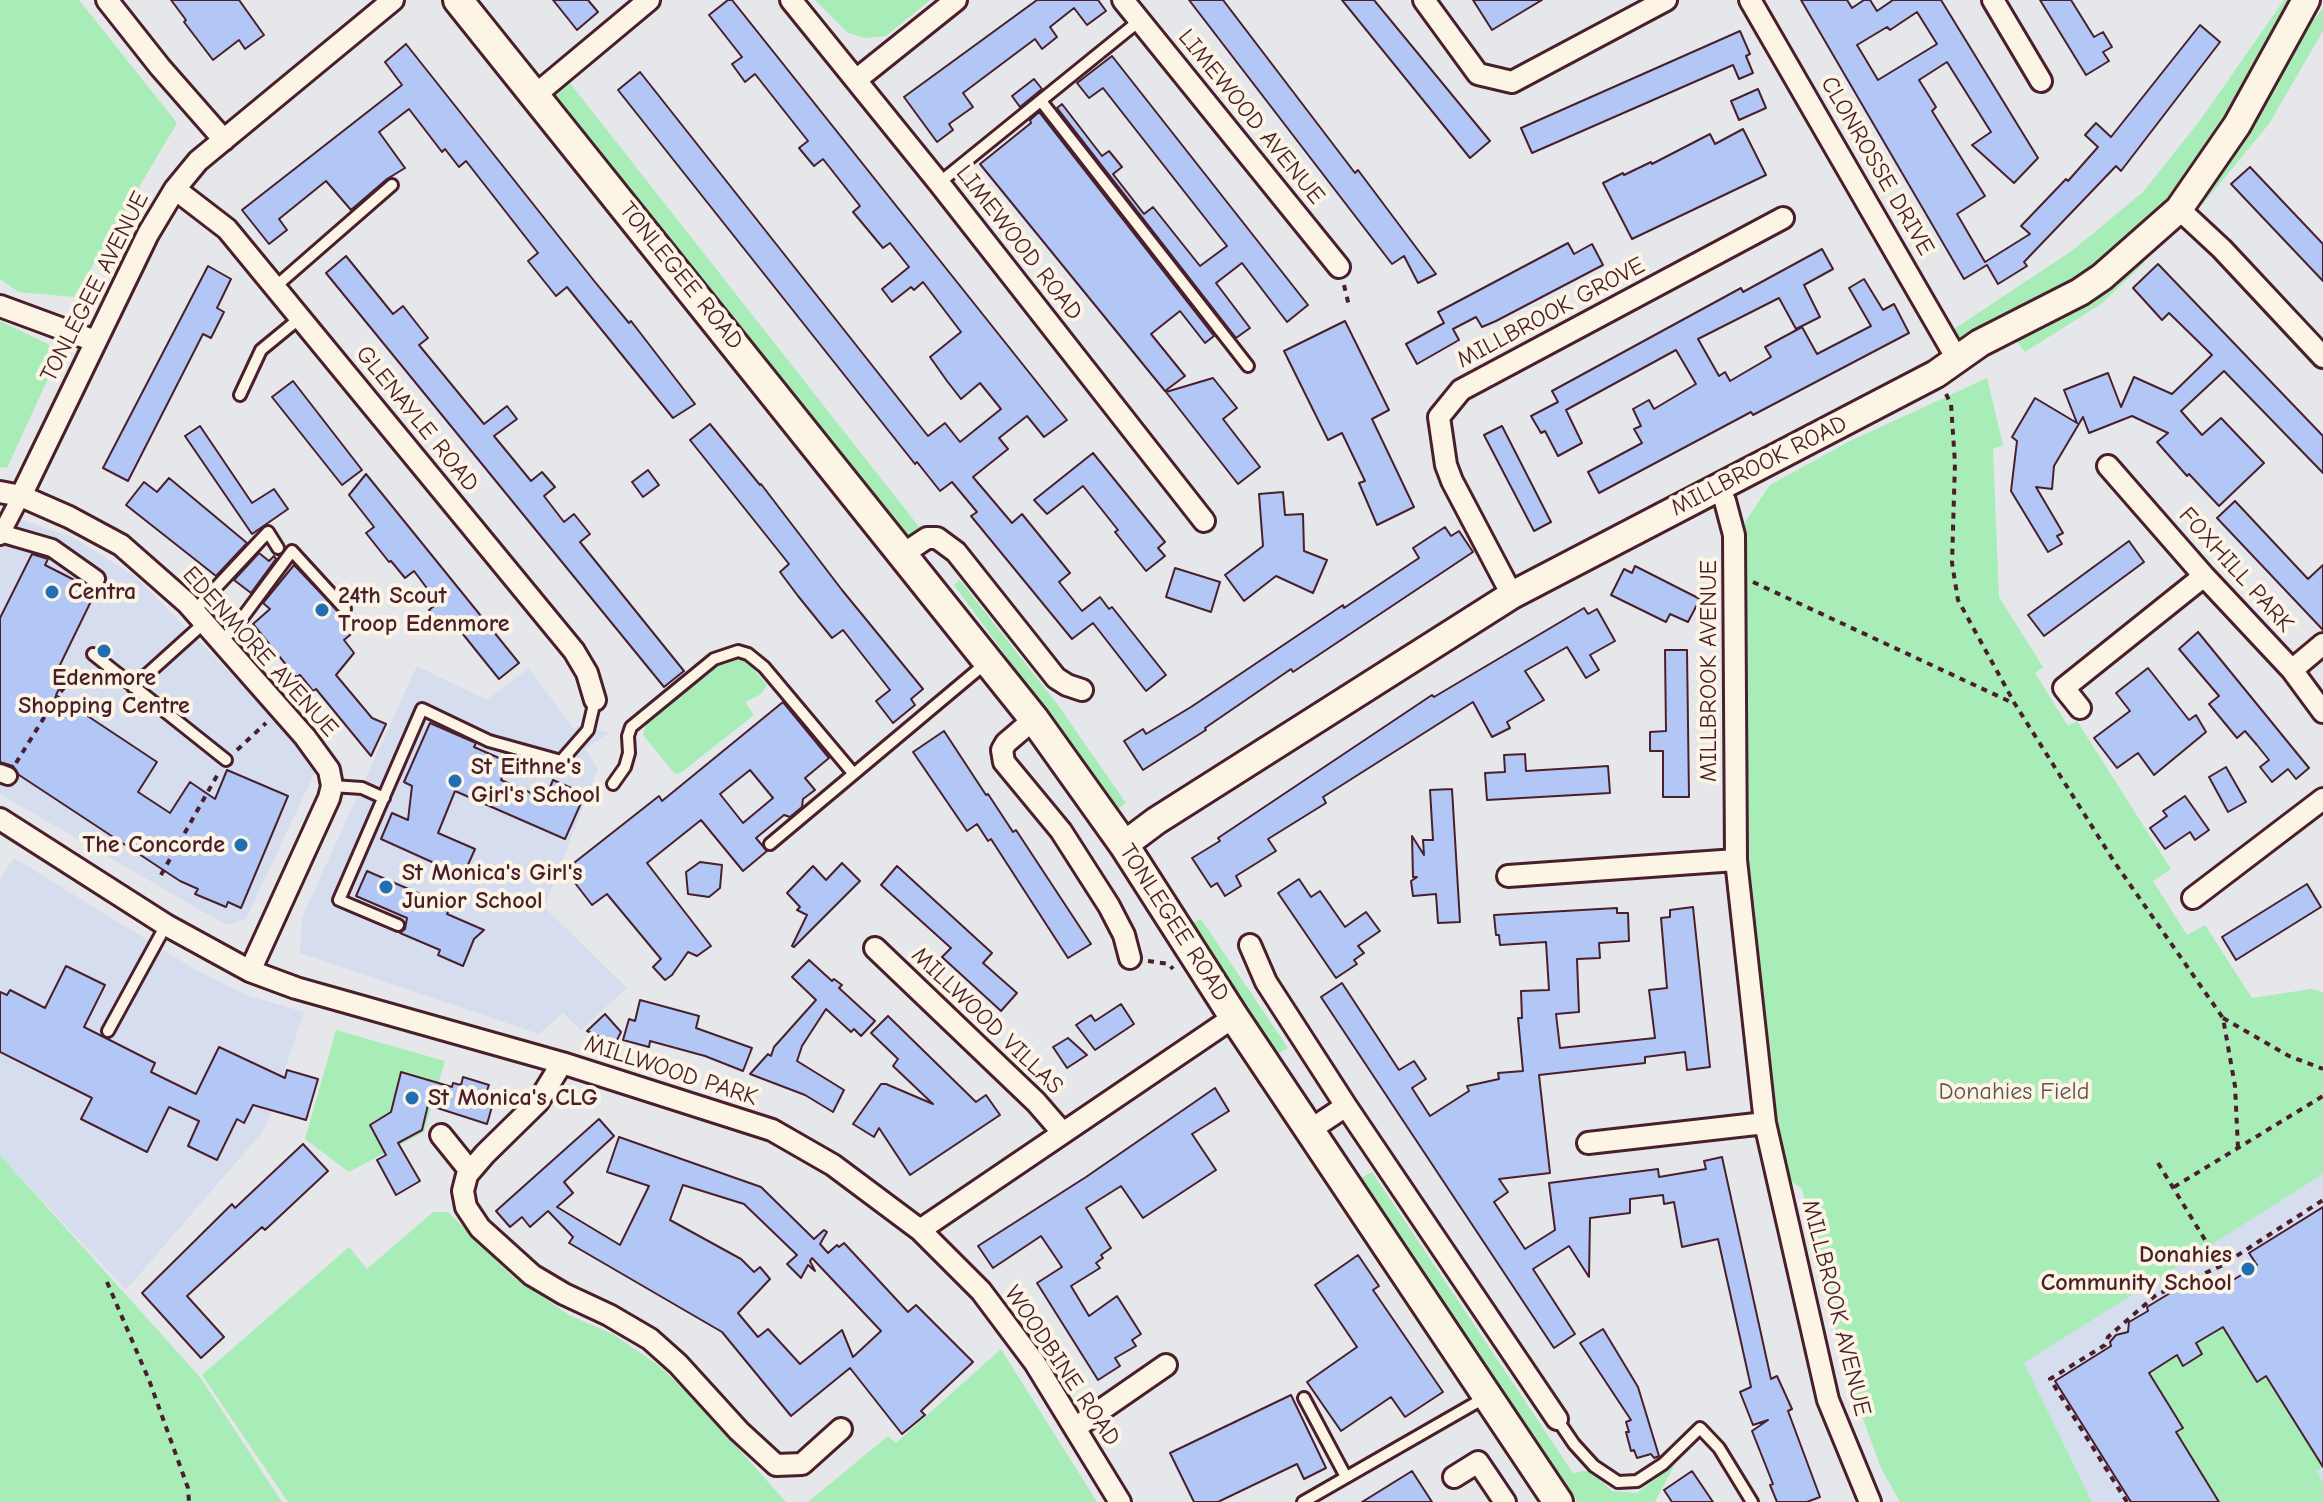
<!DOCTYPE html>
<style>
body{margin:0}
canvas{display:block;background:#e6e7ea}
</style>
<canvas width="2323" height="1502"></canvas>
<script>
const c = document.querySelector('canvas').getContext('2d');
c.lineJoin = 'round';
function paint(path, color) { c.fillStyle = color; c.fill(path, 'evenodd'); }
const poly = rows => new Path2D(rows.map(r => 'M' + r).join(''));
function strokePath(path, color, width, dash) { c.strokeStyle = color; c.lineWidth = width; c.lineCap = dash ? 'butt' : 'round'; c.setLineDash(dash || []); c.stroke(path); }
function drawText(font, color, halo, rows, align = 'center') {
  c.font = font + ' "Comic Neue",sans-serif'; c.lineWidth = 8; c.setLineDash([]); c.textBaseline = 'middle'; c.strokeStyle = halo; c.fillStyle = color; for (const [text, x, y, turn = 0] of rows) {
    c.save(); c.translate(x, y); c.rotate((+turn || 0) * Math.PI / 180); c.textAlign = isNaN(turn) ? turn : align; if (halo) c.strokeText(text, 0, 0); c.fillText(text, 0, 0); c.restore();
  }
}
paint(poly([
 [0,512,74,538,136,577,281,725,315,772,246,919,226,925,0,794],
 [417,666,487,700,529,668,573,728,582,725,609,733,585,749,598,769,544,907,627,988,581,1030,563,1013,539,1034,300,953,302,917],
 [14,858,196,970,249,996,304,1012,265,1129,126,1290,0,1155,0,879],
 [2323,1174,2323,1502,2092,1502,2023,1363]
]), '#d6ddee');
paint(poly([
 [0,0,79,0,177,123,74,297,18,292,0,279],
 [815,0,930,0,886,36,865,38,848,33],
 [2284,0,2308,0,2256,95,2323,8,2323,31,2269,124,2202,205,2190,193,2134,250,2145,262,2101,304,2025,352,2017,342,2023,330,1957,359,1945,335,2073,250,2143,192,2201,119],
 [562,73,931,542,901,551,535,95],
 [0,321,48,344,57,359,7,468,0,467],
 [1987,378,2003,445,1993,449,1999,597,2043,667,2035,673,2068,726,2077,721,2171,869,2153,881,2187,935,2205,925,2252,998,2311,989,2323,992,2323,1174,2024,1363,2092,1502,1900,1502,1881,1468,1843,1364,1802,1189,1776,1170,1736,860,1745,522,1770,485,1850,441],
 [960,580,1058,705,1126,803,1118,809,954,585],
 [734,658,745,659,767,685,761,694,745,702,754,715,682,772,675,774,643,735,646,724,716,664],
 [1201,919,1288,1048,1276,1055,1190,924],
 [336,1030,445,1061,424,1132,349,1172,305,1139],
 [0,1155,200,1377,282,1502,0,1502],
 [1372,1172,1573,1473,1589,1470,1612,1491,1637,1493,1664,1472,1668,1464,1676,1462,1655,1502,1577,1502,1361,1178],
 [433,1212,448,1212,513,1277,569,1315,613,1334,658,1365,698,1403,786,1502,288,1502,202,1375,349,1247,367,1269],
 [2223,1316,2236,1349,2256,1381,2266,1376,2323,1467,2316,1471,2323,1482,2323,1502,2219,1502,2176,1432,2183,1427,2163,1395,2137,1369,2167,1361,2177,1355,2184,1366,2202,1354,2196,1343,2205,1338,2201,1330],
 [1001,1349,1097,1502,808,1502,888,1436,896,1443]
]), '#a8edb8');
const building = poly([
 [171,0,239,0,264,35,245,49,239,40,213,60,184,22,186,20,171,0],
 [553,0,588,0,598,12,577,30,553,0],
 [728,0,732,0,1067,420,1044,437,1027,416,999,438,1008,449,973,477,1012,523,1022,514,1070,573,1059,582,1082,611,1100,597,1109,609,1112,607,1166,675,1146,691,1093,623,1072,639,971,516,977,512,952,482,940,491,917,462,915,464,618,90,640,72,928,436,945,423,960,442,1001,409,980,383,961,399,947,381,930,357,961,332,923,282,914,290,911,287,892,302,882,289,909,267,890,243,883,248,853,212,860,206,823,159,814,166,799,148,808,141,755,74,745,82,732,64,742,57,709,15,728,0],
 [1037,0,1098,0,1106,11,1087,25,1074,8,1050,27,1057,37,1042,49,1035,39,963,93,973,107,949,124,953,130,937,142,904,97,1037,0],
 [1189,0,1223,0,1355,173,1358,170,1436,274,1418,283,1404,256,1392,264,1189,0],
 [1342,0,1374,0,1490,141,1470,158,1342,0],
 [1473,0,1542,0,1492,30,1473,0],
 [1801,0,1847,0,1852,8,1864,0,1870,0,1877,11,1893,0,1941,0,2038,158,2014,183,1972,145,1991,132,1947,62,1919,80,1936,107,1932,111,1985,196,1957,214,1985,262,2030,234,2021,226,2066,179,2068,181,2098,147,2085,135,2096,123,2111,137,2200,25,2220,42,2121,171,2116,166,2024,262,2027,266,1998,284,1987,265,1964,279,1801,0],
 [1917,12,1937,44,1878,80,1857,45,1887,27,1890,30,1917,12],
 [2040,0,2071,0,2094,37,2103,32,2112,47,2103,52,2109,61,2086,75,2040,0],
 [1740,31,1750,54,1746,56,1753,73,1739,79,1733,65,1532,153,1521,128,1740,31],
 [406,44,595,282,629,323,631,321,695,404,673,418,567,287,556,296,528,261,538,253,466,161,459,167,445,149,442,152,409,109,379,132,405,168,387,179,351,210,326,181,279,219,287,230,269,244,242,210,402,85,385,62,406,44],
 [1112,56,1308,305,1287,322,1242,263,1216,283,1250,328,1236,338,1057,108,1062,104,1102,156,1109,151,1122,167,1113,174,1144,214,1153,207,1200,266,1227,246,1103,88,1089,98,1077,83,1112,56],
 [1034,79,1042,89,1020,107,1012,96,1034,79],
 [1758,89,1766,108,1739,120,1731,101,1758,89],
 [1039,112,1214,336,1205,343,1180,311,1151,334,1185,376,1165,391,980,164,1031,123,1030,120,1039,112],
 [1743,129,1766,175,1632,239,1603,183,1623,173,1624,175,1651,162,1652,164,1710,134,1715,144,1743,129],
 [2250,167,2323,244,2323,281,2231,184,2250,167],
 [1568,243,1574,254,1592,244,1603,265,1496,321,1482,327,1476,317,1453,329,1459,340,1417,364,1406,344,1444,323,1438,312,1568,243],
 [1822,249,1833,269,1804,285,1820,317,1796,329,1779,298,1698,339,1719,376,1725,372,1730,381,1771,357,1765,347,1802,327,1817,354,1871,326,1849,288,1864,279,1883,310,1894,304,1909,333,1753,415,1751,412,1599,493,1588,472,1642,443,1634,429,1641,426,1633,409,1649,400,1654,409,1696,384,1676,350,1566,410,1582,443,1558,456,1545,431,1541,433,1531,416,1558,402,1552,391,1741,288,1743,292,1822,249],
 [346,256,393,314,403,306,428,338,419,345,484,424,507,406,517,419,494,436,531,481,542,472,555,487,544,496,564,522,574,514,590,534,580,542,684,671,664,687,326,273,346,256],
 [2158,264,2323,436,2323,473,2224,371,2181,411,2202,435,2221,418,2264,463,2219,506,2189,474,2187,476,2157,442,2168,433,2132,416,2089,433,2083,417,2054,466,2052,489,2036,487,2063,533,2057,536,2062,544,2048,552,2011,491,2017,441,2012,437,2035,398,2077,423,2064,390,2108,373,2121,407,2134,377,2172,394,2212,355,2169,313,2162,320,2133,288,2158,264],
 [208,266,231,279,217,308,224,312,211,338,203,334,128,481,103,468,208,266],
 [1345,321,1389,410,1372,419,1414,507,1377,525,1359,483,1365,481,1342,433,1328,440,1284,351,1345,321],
 [1213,378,1237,408,1223,419,1260,467,1238,484,1166,392,1213,378],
 [293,381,362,470,342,485,272,397,293,381],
 [710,424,760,485,761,484,842,590,923,689,911,699,915,705,893,723,876,701,890,690,843,630,832,638,798,596,780,572,789,564,690,440,710,424],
 [200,426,252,503,274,489,288,509,252,534,185,436,200,426],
 [1502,426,1551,522,1534,531,1484,435,1502,426],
 [1093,453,1165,542,1158,548,1165,556,1146,571,1115,532,1118,530,1083,486,1047,514,1034,500,1093,453],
 [648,470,659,485,643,497,632,482,648,470],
 [366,474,519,663,499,679,454,623,445,630,429,610,438,603,414,571,405,578,391,561,389,562,366,533,374,527,349,495,366,474],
 [169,478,247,543,216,576,126,505,144,482,157,492,169,478],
 [1283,492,1285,515,1303,514,1304,551,1327,560,1313,593,1276,576,1244,601,1225,575,1263,546,1259,494,1283,492],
 [2235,501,2308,579,2323,565,2323,630,2217,518,2235,501],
 [1445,527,1451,536,1459,531,1473,552,1293,672,1291,669,1205,728,1206,730,1143,770,1124,741,1143,729,1146,734,1191,707,1343,605,1344,608,1419,558,1413,548,1445,527],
 [2129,541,2144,562,2044,636,2028,615,2129,541],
 [259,553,269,561,274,556,276,559,251,593,234,580,259,553],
 [32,554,48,559,45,565,96,591,57,671,66,675,56,695,157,762,138,792,170,813,190,782,215,799,227,770,288,796,241,908,228,902,226,907,195,894,198,889,180,881,19,775,13,766,0,762,0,618,32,554],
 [294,565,356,630,344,640,354,653,336,675,372,718,386,724,371,756,316,689,313,691,300,675,296,677,253,624,270,609,263,603,294,565],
 [1635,566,1700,599,1688,622,1670,614,1666,622,1611,595,1624,569,1632,573,1635,566],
 [1175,568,1220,582,1211,612,1166,597,1175,568],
 [1584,608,1588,614,1597,609,1615,641,1590,655,1599,670,1586,678,1567,647,1525,671,1544,700,1507,722,1510,728,1492,737,1473,702,1323,797,1326,803,1268,839,1276,851,1236,876,1241,886,1225,896,1217,883,1211,887,1192,858,1220,841,1218,838,1432,695,1434,697,1584,608],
 [2198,632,2309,768,2296,779,2288,769,2272,782,2260,767,2269,760,2257,745,2245,731,2237,738,2209,704,2219,696,2179,649,2198,632],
 [1665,650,1687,650,1689,797,1663,797,1663,751,1650,751,1650,732,1666,731,1665,650],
 [2148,668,2189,720,2196,715,2206,732,2154,775,2138,753,2117,768,2094,738,2130,711,2116,693,2148,668],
 [783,702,829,758,805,778,815,790,803,799,802,807,790,817,784,815,756,838,767,851,743,871,701,820,647,863,711,946,697,956,688,952,672,975,665,980,653,967,661,959,607,894,592,905,565,870,659,796,662,801,783,702],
 [750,770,773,798,743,823,720,794,750,770],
 [430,723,476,743,474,747,508,762,501,780,545,799,553,780,585,794,565,839,455,791,438,833,475,849,463,876,381,839,392,813,408,820,412,786,404,782,430,723],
 [944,731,986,795,988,794,1013,832,1016,830,1091,944,1068,958,991,839,988,841,977,824,967,831,913,752,944,731],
 [1525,754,1526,771,1608,766,1610,793,1487,800,1485,773,1505,772,1504,755,1525,754],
 [2226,767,2246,802,2228,812,2209,777,2226,767],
 [1452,789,1460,922,1438,923,1436,894,1413,896,1411,881,1417,877,1413,877,1412,836,1424,855,1423,840,1433,840,1430,790,1452,789],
 [2185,796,2209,830,2195,840,2190,832,2165,849,2150,828,2167,816,2163,811,2185,796],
 [700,862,722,865,720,888,709,897,688,894,686,872,700,862],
 [842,863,860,881,794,947,792,946,807,915,797,910,800,907,787,893,813,866,826,880,842,863],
 [897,866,992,953,983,963,1017,993,1001,1011,942,957,951,948,881,885,897,866],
 [367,871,450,907,447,914,484,930,474,939,463,966,438,955,440,950,400,933,405,929,407,918,356,896,367,871],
 [1299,879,1311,897,1320,891,1345,927,1366,912,1380,931,1358,946,1364,953,1354,960,1357,964,1336,978,1278,893,1299,879],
 [2307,884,2321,907,2236,960,2222,937,2307,884],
 [1693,907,1710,1067,1687,1070,1685,1052,1645,1057,1645,1063,1539,1075,1550,1173,1499,1179,1508,1192,1494,1202,1525,1249,1555,1230,1549,1183,1658,1169,1659,1177,1706,1169,1704,1161,1722,1157,1771,1379,1777,1376,1792,1409,1788,1411,1820,1497,1807,1502,1777,1502,1770,1485,1773,1484,1752,1431,1768,1420,1753,1425,1740,1392,1751,1387,1718,1239,1682,1247,1674,1202,1664,1204,1663,1195,1630,1199,1630,1213,1590,1218,1589,1277,1569,1246,1533,1269,1575,1334,1554,1348,1321,997,1342,983,1399,1070,1414,1061,1426,1079,1412,1088,1430,1116,1469,1091,1467,1086,1499,1079,1498,1073,1523,1071,1518,1018,1522,1018,1521,991,1549,990,1546,942,1500,945,1499,935,1496,935,1494,915,1617,908,1617,913,1628,913,1629,941,1599,943,1600,958,1577,959,1579,1012,1556,1014,1560,1048,1655,1038,1649,990,1667,988,1661,918,1670,917,1670,910,1693,907],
 [809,960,832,981,834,979,842,985,839,988,875,1021,861,1036,854,1029,851,1032,826,1009,802,1046,797,1061,844,1090,833,1112,805,1095,750,1074,768,1054,771,1056,774,1047,816,1000,792,977,809,960],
 [66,966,105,985,84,1027,155,1063,151,1072,196,1094,219,1047,285,1078,287,1070,318,1079,306,1120,253,1105,244,1123,237,1119,217,1160,188,1146,199,1121,169,1107,147,1152,81,1119,92,1098,0,1052,0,992,7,995,10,990,45,1008,66,966],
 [640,1000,699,1016,696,1028,752,1048,743,1071,705,1056,650,1041,649,1047,623,1040,629,1019,635,1021,640,1000],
 [1121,1004,1134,1024,1095,1050,1076,1025,1091,1015,1095,1021,1121,1004],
 [605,1014,621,1032,615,1044,587,1031,605,1014],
 [888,1016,976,1102,986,1095,1000,1115,910,1175,879,1128,874,1137,853,1124,881,1084,886,1084,933,1104,893,1066,898,1059,871,1033,888,1016],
 [1068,1038,1087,1055,1067,1068,1053,1047,1068,1038],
 [401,1072,452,1087,453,1083,461,1085,463,1077,489,1085,486,1093,495,1096,487,1124,428,1105,422,1130,398,1143,420,1181,396,1195,377,1160,386,1155,370,1125,391,1112,401,1072],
 [1215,1088,1229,1111,1192,1134,1216,1170,1143,1218,1121,1186,1086,1208,1111,1248,1101,1255,1103,1258,1096,1263,1100,1268,1071,1286,1089,1316,1117,1296,1141,1334,1132,1340,1136,1346,1115,1358,1120,1366,1098,1380,1037,1283,1062,1267,1041,1236,993,1268,978,1246,1086,1177,1215,1088],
 [599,1119,614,1136,564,1182,573,1193,557,1207,620,1245,649,1186,607,1172,619,1137,761,1187,814,1239,824,1230,827,1232,820,1244,828,1253,837,1245,839,1247,844,1243,908,1312,916,1305,973,1362,921,1411,925,1415,902,1434,850,1368,791,1416,722,1332,569,1243,573,1237,548,1211,530,1227,522,1217,510,1227,496,1211,599,1119],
 [683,1185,744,1204,797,1255,787,1264,801,1278,808,1265,815,1271,810,1261,812,1258,881,1331,853,1357,842,1330,800,1364,768,1329,758,1337,738,1313,770,1279,760,1267,754,1272,741,1259,670,1220,683,1185],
 [303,1144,328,1171,265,1230,262,1227,187,1296,224,1337,201,1358,142,1293,232,1204,235,1208,303,1144],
 [2323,1207,2323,1467,2266,1376,2257,1382,2223,1327,2196,1343,2202,1354,2183,1366,2177,1355,2149,1373,2183,1428,2176,1432,2219,1502,2131,1502,2055,1381,2111,1346,2110,1342,2116,1335,2128,1332,2129,1322,2148,1311,2147,1307,2185,1284,2195,1287,2200,1281,2211,1277,2219,1289,2257,1265,2249,1253,2323,1207],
 [1358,1255,1379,1286,1373,1290,1443,1392,1405,1417,1391,1397,1341,1431,1307,1382,1357,1347,1315,1285,1358,1255],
 [1603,1329,1638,1387,1659,1456,1654,1458,1651,1454,1637,1458,1634,1450,1631,1451,1626,1432,1629,1432,1626,1422,1631,1420,1580,1343,1603,1329],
 [1291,1395,1326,1468,1304,1479,1297,1464,1218,1502,1194,1502,1170,1453,1291,1395],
 [1412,1471,1432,1502,1362,1502,1412,1471],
 [1692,1471,1713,1502,1672,1502,1664,1490,1692,1471]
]);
paint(building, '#b2c7f6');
strokePath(building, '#4a1f2b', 2);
const service = poly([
 [1041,101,1248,366],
 [939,183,1139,21],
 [275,287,392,185],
 [240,395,261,350,300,318],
 [194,611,268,532,278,548],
 [221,641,234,629,292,551,345,609],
 [93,654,226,760],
 [133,687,204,623],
 [613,784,625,767,629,753,628,736,631,727,714,659,738,651,748,654,764,667,853,773],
 [332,786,362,788,384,798],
 [770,844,986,663],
 [398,925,339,900,422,709,489,741,561,761,588,730,595,700],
 [108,1031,166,925],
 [1304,1398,1346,1477],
 [1557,1419,1574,1444,1594,1466,1618,1482,1637,1481,1663,1464,1700,1428,1719,1448,1752,1502],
 [1303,1502,1486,1397]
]);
const pedestrian = poly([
 [0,533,52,548,96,579],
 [0,536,21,496],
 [0,773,8,776]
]);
const minor = poly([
 [107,0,160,67,224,140],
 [791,0,939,183,1204,521],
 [1123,0,1339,267],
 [1424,0,1478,74,1512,82,1666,0],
 [1750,0,1957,359],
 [1993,0,2041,81],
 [856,80,956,0],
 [534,96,649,0],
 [175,189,227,229,574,651,587,673,595,700],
 [2179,209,2222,249,2323,357],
 [0,306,95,341],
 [2108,466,2204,576,2292,670,2323,712],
 [1717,486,1725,501,1734,535,1736,860,1765,1123,1828,1400,1870,1502],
 [0,492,21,496,69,517,121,545,187,603,305,737,329,770,332,786,329,798,250,971],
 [21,496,148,234,175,189,198,161,393,0],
 [903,554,927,538,937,538,956,552,1056,678,1067,685,1082,690],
 [1512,595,1452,481,1446,465,1439,417,1461,390,1783,218],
 [2292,670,2323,644],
 [2080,708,2064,688,2204,576],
 [1034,719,1006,743,1002,750,1004,762,1061,831,1109,906,1124,935,1130,958],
 [0,819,166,925,250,971,296,988,562,1063],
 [1508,876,1736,860],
 [2193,898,2323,799],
 [1250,945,1266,982,1346,1106,1557,1419],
 [875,948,1036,1102,1062,1132],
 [1310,1130,1346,1106],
 [441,1135,470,1171],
 [1588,1143,1765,1123],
 [920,1230,1234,1017],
 [1075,1428,1166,1365],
 [841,1429,802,1464,776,1465,739,1431,678,1364,650,1339,609,1315,564,1294,532,1275,480,1228,466,1207,463,1191,467,1175,485,1154,538,1102,562,1063,772,1130,833,1165,920,1230,981,1291,1035,1363,1120,1502],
 [1454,1477,1478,1462,1505,1502]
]);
const tertiary = poly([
 [1124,845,1156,821,1512,595,1936,374,1980,343,2080,292,2102,277,2179,209,2237,125,2306,0]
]);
const secondary = poly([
 [458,0,1034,719,1124,845,1234,1017,1558,1502]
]);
strokePath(service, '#4a1f2b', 16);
strokePath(pedestrian, '#4a1f2b', 22);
strokePath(minor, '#4a1f2b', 26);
strokePath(tertiary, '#4a1f2b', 32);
strokePath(secondary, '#4a1f2b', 34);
strokePath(poly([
 [1344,285,1349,306],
 [1946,394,1951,404,1955,463,1952,563,1958,600,2015,704,2115,863,2223,1018,2235,1086,2238,1148],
 [1753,582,2013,703],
 [237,750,266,723],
 [16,763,58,695,83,665],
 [161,875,219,772],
 [1148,961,1169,964,1173,969],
 [2223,1018,2289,1056,2323,1069],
 [2158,1163,2221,1266],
 [2174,1187,2323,1096],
 [107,1282,149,1380,188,1488,189,1502],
 [2127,1502,2050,1379,2105,1345,2108,1337,2156,1295,2221,1266,2323,1200]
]), '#4a1f2b', 4, [6, 6]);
strokePath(service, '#fcf5e5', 10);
strokePath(pedestrian, '#fcf5e5', 16);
strokePath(minor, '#fcf5e5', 20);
strokePath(tertiary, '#fcf5e5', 26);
strokePath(secondary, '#fcf5e5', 28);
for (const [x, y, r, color] of [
 [52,592,8,"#1f6fb2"],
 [322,610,8,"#1f6fb2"],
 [104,651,8,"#1f6fb2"],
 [455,781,8,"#1f6fb2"],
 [241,845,8,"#1f6fb2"],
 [386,887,8,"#1f6fb2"],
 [412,1098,8,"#1f6fb2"],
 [2248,1269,8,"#1f6fb2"]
]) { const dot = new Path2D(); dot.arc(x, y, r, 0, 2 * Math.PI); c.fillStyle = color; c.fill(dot); strokePath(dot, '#fcf5e5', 3); }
drawText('24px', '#4a1f2b', '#fcf5e5', [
 ["LIMEWOOD AVENUE",1251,117,51],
 ["CLONROSSE DRIVE",1877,166,60],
 ["LIMEWOOD ROAD",1019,243,52],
 ["TONLEGEE ROAD",681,276,51],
 ["TONLEGEE AVENUE",95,287,-63],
 ["MILLBROOK GROVE",1551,313,-28],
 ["GLENAYLE ROAD",417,419,51],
 ["MILLBROOK ROAD",1759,466,-27],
 ["FOXHILL PARK",2236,570,48],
 ["EDENMORE AVENUE",260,652,48],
 ["MILLBROOK AVENUE",1709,671,-90],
 ["TONLEGEE ROAD",1174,923,57],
 ["MILLWOOD VILLAS",987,1021,44],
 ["MILLWOOD PARK",671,1071,18],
 ["MILLBROOK AVENUE",1836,1308,76],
 ["WOODBINE ROAD",1062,1366,56]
]);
drawText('bold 24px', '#4a1f2b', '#fcf5e5', [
 ["Centra",68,592],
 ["24th Scout",338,596],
 ["Troop Edenmore",338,624],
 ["Edenmore",104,678,"center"],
 ["Shopping Centre",104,706,"center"],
 ["St Eithne's",471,767],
 ["Girl's School",471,795],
 ["The Concorde",225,845,"right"],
 ["St Monica's Girl's",402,873],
 ["Junior School",402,901],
 ["St Monica's CLG",428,1098],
 ["Donahies",2232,1255,"right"],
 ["Community School",2232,1283,"right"]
], 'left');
drawText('24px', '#62524e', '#fcf5e5', [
 ["Donahies Field",2014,1092]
]);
</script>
